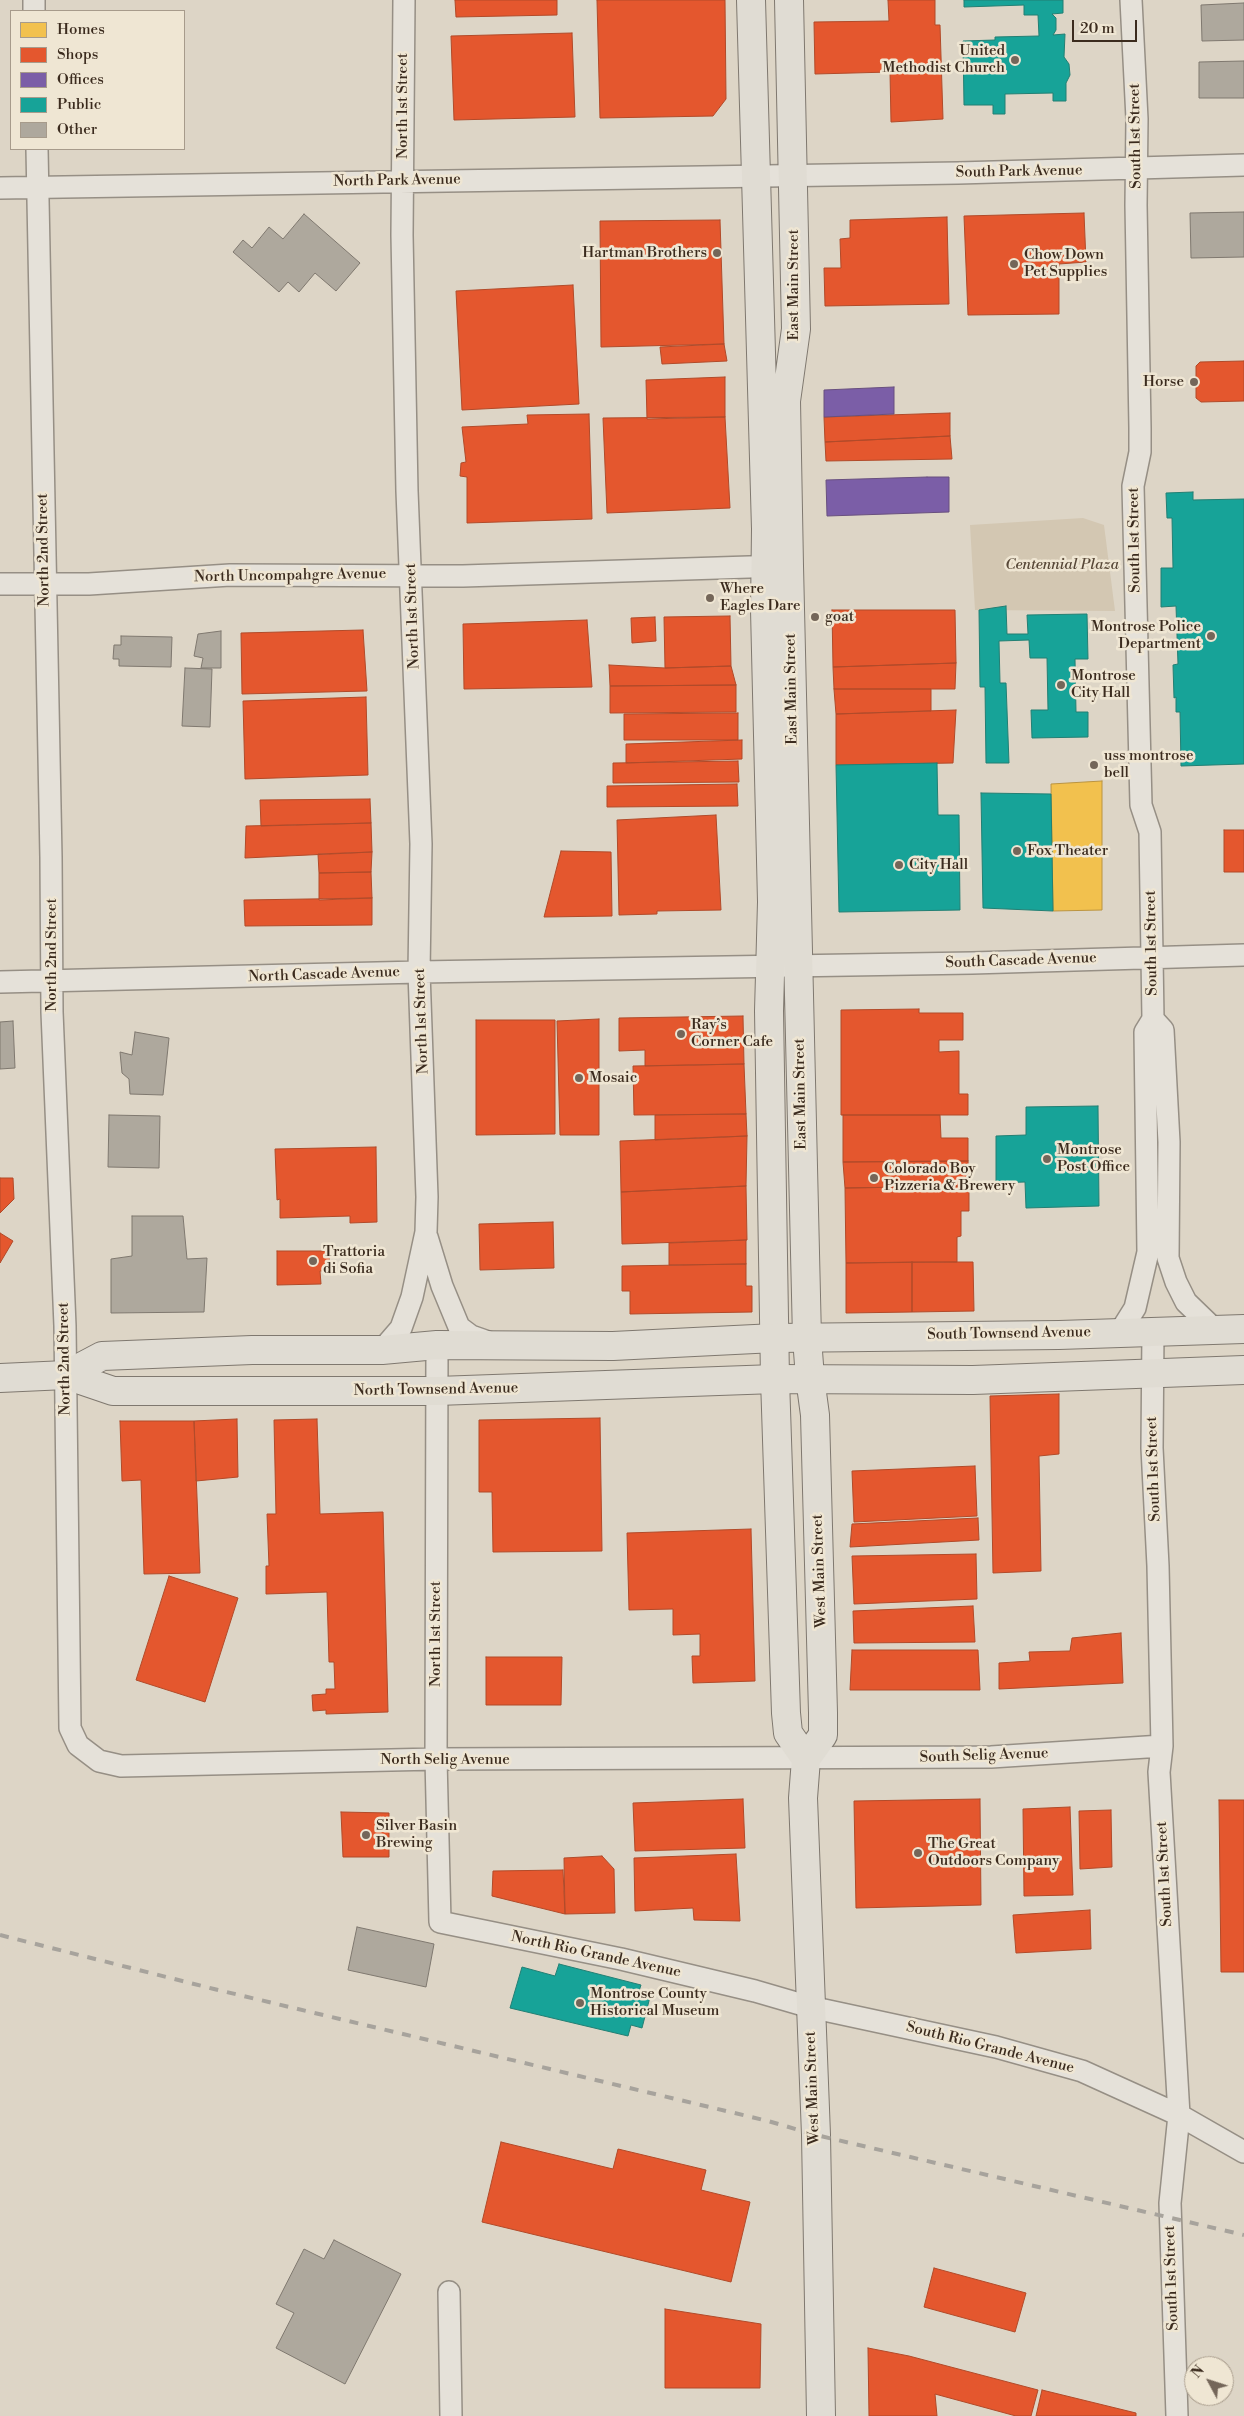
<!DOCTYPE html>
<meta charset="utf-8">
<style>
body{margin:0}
#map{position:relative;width:1244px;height:2416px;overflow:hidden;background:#ddd5c6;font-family:"Libre Bodoni",serif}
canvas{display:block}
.legend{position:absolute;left:10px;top:10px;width:175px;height:140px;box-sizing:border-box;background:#efe6d3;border:1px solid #a79b8b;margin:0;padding:6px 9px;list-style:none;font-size:15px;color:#3b2b1e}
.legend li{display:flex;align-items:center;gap:10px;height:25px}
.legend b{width:25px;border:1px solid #a79b8b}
.north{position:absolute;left:1184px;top:2356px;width:50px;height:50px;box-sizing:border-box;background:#efe6d3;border:1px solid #a79b8b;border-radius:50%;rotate:310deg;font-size:14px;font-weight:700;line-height:20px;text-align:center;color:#3b2b1e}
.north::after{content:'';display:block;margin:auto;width:18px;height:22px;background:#746659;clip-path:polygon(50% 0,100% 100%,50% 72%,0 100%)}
.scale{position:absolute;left:1072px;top:20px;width:65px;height:22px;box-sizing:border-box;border:2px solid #3b2b1e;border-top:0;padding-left:6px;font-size:15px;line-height:18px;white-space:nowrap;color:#3b2b1e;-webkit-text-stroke:4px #efe6d3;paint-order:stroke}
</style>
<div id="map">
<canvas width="1244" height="2416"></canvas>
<ul class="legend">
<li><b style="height:14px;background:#f2c14e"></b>Homes</li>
<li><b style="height:14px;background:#e4572e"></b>Shops</li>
<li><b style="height:14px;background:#7b5ea7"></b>Offices</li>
<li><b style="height:14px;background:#17a398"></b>Public</li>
<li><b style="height:14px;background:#aea89d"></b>Other</li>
</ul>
<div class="north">N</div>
<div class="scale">20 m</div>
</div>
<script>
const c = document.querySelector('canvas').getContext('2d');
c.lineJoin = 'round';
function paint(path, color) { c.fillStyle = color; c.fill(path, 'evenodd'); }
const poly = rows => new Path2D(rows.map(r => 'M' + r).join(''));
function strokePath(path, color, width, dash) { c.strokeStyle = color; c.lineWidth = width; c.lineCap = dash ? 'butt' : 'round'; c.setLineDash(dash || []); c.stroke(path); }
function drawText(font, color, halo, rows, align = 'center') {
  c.font = font + ' "Libre Bodoni",serif'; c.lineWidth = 5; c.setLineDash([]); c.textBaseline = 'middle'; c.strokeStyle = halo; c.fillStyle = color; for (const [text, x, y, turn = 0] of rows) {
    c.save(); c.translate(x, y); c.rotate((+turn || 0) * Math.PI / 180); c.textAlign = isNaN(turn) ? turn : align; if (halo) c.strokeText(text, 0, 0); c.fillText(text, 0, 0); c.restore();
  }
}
paint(poly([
 [1083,518,1104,525,1115,611,975,610,970,525]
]), '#d3c7b2');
const homes = poly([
 [1102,781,1102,910,1053,911,1051,784,1102,781]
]);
paint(homes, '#f2c14e');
strokePath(homes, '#bb9440', 1);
const shops = poly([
 [455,0,557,0,557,15,456,17,455,0],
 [597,0,725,0,726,99,713,116,600,118,597,0],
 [888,0,935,0,935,25,940,25,943,119,891,122,890,72,815,74,814,22,889,21,888,0],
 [572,33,575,117,454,120,451,36,572,33],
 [1084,213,1086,262,1059,264,1059,314,968,315,964,216,1084,213],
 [947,217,949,304,825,306,824,268,841,268,840,239,850,238,850,220,947,217],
 [720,220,724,344,601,347,600,221,720,220],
 [573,285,579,404,462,410,456,291,573,285],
 [724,344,727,361,662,364,660,347,724,344],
 [1244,361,1244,401,1201,402,1196,398,1196,366,1200,362,1244,361],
 [725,377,725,417,647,419,646,380,725,377],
 [950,413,950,436,825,442,824,417,950,413],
 [589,414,592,519,467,523,467,477,460,476,461,463,466,462,462,427,528,424,527,415,589,414],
 [725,417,730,508,607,513,603,418,725,417],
 [950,436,952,459,826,461,825,442,950,436],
 [832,610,955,610,956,663,833,667,832,610],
 [730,616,731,666,665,668,664,617,730,616],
 [655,617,656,641,632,643,631,618,655,617],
 [587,620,592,687,464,689,463,624,587,620],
 [363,630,367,691,242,694,241,633,363,630],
 [956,663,955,689,834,689,833,667,956,663],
 [609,665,665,668,731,666,736,685,610,686,609,665],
 [736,685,736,712,610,713,610,686,736,685],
 [834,689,931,689,931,711,836,714,834,689],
 [366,697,368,775,245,779,243,701,366,697],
 [956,710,953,763,836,765,836,714,956,710],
 [738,713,738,740,624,740,624,714,738,713],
 [742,740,742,759,626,763,626,744,742,740],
 [738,761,739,782,613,783,613,763,738,761],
 [737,784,738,806,607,807,607,786,737,784],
 [370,799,371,823,261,826,260,800,370,799],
 [716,815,721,910,657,911,657,914,619,915,617,820,716,815],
 [371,823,372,852,245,858,246,826,371,823],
 [1224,830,1244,830,1244,872,1224,872,1224,830],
 [561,851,611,852,612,916,544,917,561,851],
 [372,852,371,872,319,873,318,854,372,852],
 [371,872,372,898,319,900,319,873,371,872],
 [372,898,372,925,245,926,244,900,372,898],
 [919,1009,919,1013,963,1013,963,1040,939,1040,939,1052,959,1051,959,1094,968,1094,968,1115,841,1115,841,1010,919,1009],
 [743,1016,744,1064,645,1066,645,1050,619,1051,619,1018,743,1016],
 [599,1019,599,1135,560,1135,557,1021,599,1019],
 [476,1020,555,1020,555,1134,476,1135,476,1020],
 [744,1064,746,1114,634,1115,633,1066,744,1064],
 [746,1114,747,1136,655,1140,655,1115,746,1114],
 [843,1115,940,1115,941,1138,968,1138,968,1161,843,1162,843,1115],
 [747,1136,746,1186,621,1192,620,1141,747,1136],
 [376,1147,377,1222,350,1223,350,1216,280,1218,280,1199,277,1200,275,1149,376,1147],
 [968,1161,969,1186,845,1188,843,1162,968,1161],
 [0,1178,13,1178,14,1199,0,1213,0,1178],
 [746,1186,747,1240,622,1244,621,1192,746,1186],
 [969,1186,969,1211,961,1211,961,1236,957,1237,957,1262,846,1263,845,1188,969,1186],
 [553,1222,554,1268,480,1270,479,1224,553,1222],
 [0,1233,13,1241,0,1263,0,1233],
 [746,1240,746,1264,669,1265,669,1243,746,1240],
 [277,1251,329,1251,330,1270,320,1271,321,1284,277,1285,277,1251],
 [912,1262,912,1312,846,1313,846,1263,912,1262],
 [912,1262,973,1262,974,1311,912,1312,912,1262],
 [746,1264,746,1286,752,1286,752,1312,630,1314,630,1291,622,1291,622,1266,746,1264],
 [1059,1394,1059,1454,1039,1456,1041,1571,993,1573,990,1396,1059,1394],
 [600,1418,602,1551,493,1552,492,1492,479,1492,479,1420,600,1418],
 [237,1419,238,1477,196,1481,194,1421,237,1419],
 [317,1419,320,1514,383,1512,388,1712,326,1714,326,1710,313,1711,312,1695,326,1694,326,1689,335,1689,334,1662,329,1662,327,1592,266,1594,266,1566,269,1566,267,1514,276,1514,274,1420,317,1419],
 [120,1421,194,1421,200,1573,144,1574,141,1480,122,1481,120,1421],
 [975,1466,977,1516,854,1522,852,1471,975,1466],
 [978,1518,979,1540,850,1547,852,1524,978,1518],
 [751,1529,755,1681,693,1683,692,1656,700,1656,700,1634,673,1635,673,1609,629,1610,627,1533,751,1529],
 [976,1554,977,1599,854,1604,852,1556,976,1554],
 [169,1576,238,1598,205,1702,136,1680,169,1576],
 [973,1606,975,1642,854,1643,853,1611,973,1606],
 [1121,1633,1123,1683,999,1689,999,1663,1030,1661,1029,1652,1070,1651,1072,1638,1121,1633],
 [852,1650,978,1650,980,1690,850,1690,852,1650],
 [486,1657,562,1657,561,1705,486,1705,486,1657],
 [743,1799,745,1848,635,1851,633,1803,743,1799],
 [980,1799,981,1905,856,1908,854,1801,980,1799],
 [1219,1800,1244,1800,1244,1972,1221,1972,1219,1800],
 [1070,1807,1073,1895,1024,1896,1023,1809,1070,1807],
 [1111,1810,1112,1867,1080,1869,1079,1811,1111,1810],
 [341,1812,389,1813,389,1857,343,1857,341,1812],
 [736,1854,740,1921,694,1920,693,1908,635,1911,634,1858,736,1854],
 [602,1856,614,1869,615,1913,565,1914,564,1858,602,1856],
 [563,1870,565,1914,492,1896,493,1871,563,1870],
 [1090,1910,1091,1949,1016,1953,1013,1915,1090,1910],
 [501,2142,613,2169,618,2149,706,2170,701,2190,750,2202,731,2282,482,2222,501,2142],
 [934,2268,1026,2293,1015,2332,924,2307,934,2268],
 [665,2309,761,2324,760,2388,665,2388,665,2309],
 [868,2348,909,2356,1038,2390,1031,2416,1016,2416,935,2394,937,2416,869,2416,868,2348],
 [1042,2390,1136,2413,1136,2416,1036,2416,1042,2390]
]);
paint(shops, '#e4572e');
strokePath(shops, '#b14a29', 1);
const offices = poly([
 [894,387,894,414,824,417,824,390,894,387],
 [927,477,949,477,949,512,827,516,826,480,927,477]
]);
paint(offices, '#7b5ea7');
strokePath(offices, '#684f7e', 1);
const public = poly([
 [964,0,1063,0,1063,13,1052,14,1056,18,1056,30,1053,35,1065,34,1064,57,1069,64,1070,75,1066,83,1066,101,1053,101,1053,93,1005,94,1005,114,993,114,993,105,964,105,963,41,995,40,995,37,1039,36,1038,15,1024,15,1024,5,964,7,964,0],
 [1193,492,1193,500,1244,499,1244,764,1181,766,1180,712,1176,712,1176,697,1174,698,1173,665,1178,664,1176,606,1161,607,1161,568,1173,568,1172,518,1167,518,1166,493,1193,492],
 [1006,606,1007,634,1028,634,1027,615,1087,614,1088,659,1075,659,1076,712,1088,712,1088,737,1032,738,1031,710,1048,710,1047,658,1030,658,1029,640,999,641,1000,683,1006,683,1009,763,986,763,985,687,980,687,979,610,1006,606],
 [937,763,938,815,959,815,960,910,839,912,836,765,937,763],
 [981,793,1051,794,1053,911,983,908,981,793],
 [1098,1106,1099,1206,1026,1208,1025,1182,996,1183,996,1136,1026,1135,1026,1107,1098,1106],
 [559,1964,641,1985,638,1994,650,1997,642,2028,631,2025,628,2036,510,2008,522,1967,555,1976,559,1964]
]);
paint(public, '#17a398');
strokePath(public, '#227f73', 1);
const building = poly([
 [1244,3,1244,40,1202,41,1201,5,1244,3],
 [1244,61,1244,98,1199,98,1199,62,1244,61],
 [1244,212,1244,257,1191,258,1190,213,1244,212],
 [304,214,360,263,336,291,315,273,299,292,288,282,279,292,233,252,243,240,252,248,269,227,283,239,304,214],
 [221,631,221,668,201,668,203,658,194,656,198,634,221,631],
 [121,636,172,637,171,667,119,666,119,659,113,659,114,645,121,645,121,636],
 [185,668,212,669,210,727,182,726,185,668],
 [13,1021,15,1068,0,1069,0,1022,13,1021],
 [135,1032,169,1038,163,1095,130,1094,129,1079,122,1073,120,1052,132,1055,135,1032],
 [109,1115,160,1116,159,1168,108,1167,109,1115],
 [132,1216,183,1216,187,1259,207,1258,204,1312,111,1313,111,1259,132,1256,132,1216],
 [357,1927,434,1944,426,1987,348,1970,357,1927],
 [334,2240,401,2274,345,2384,276,2348,294,2313,276,2304,304,2249,324,2259,334,2240]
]);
paint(building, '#aea89d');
strokePath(building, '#7f786f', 1);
const minor = poly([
 [34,0,34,11],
 [37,149,51,857,52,1012,65,1326,70,1728,78,1745,99,1761,121,1766,436,1759,991,1757,1162,1746],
 [0,188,958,173,1244,165],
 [0,584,89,584,230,575,463,576,781,566],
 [0,982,419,972,972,963,1244,955],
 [1153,1019,1163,1030,1169,1142,1168,1258,1176,1282,1186,1302,1215,1330],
 [427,1237,442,1286,459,1327,471,1336,491,1343],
 [1153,1331,1152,1448,1158,1566,1162,1746,1159,1772,1179,2115,1170,2203,1177,2416],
 [1120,1332,1135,1308,1148,1252,1145,1032,1153,1019,1150,832,1141,805,1133,486,1140,452,1140,428,1136,205,1137,119,1131,0],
 [437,1345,436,1759,440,1922,621,1959,755,1991,810,2007,996,2047,1082,2071,1179,2115,1244,2152],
 [382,1350,401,1328,412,1297,426,1232,427,1197,419,972,421,844,407,491,402,235,404,0],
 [449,2292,451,2416]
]);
const major = poly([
 [751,0,766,529,765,610,772,902,769,1011,775,1379,786,1713,788,1733,806,1759],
 [789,0,796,329,786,401,789,566,807,1338,810,1378,815,1415,823,1713,823,1735,806,1759,803,1798,816,2135,821,2416]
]);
const highway = poly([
 [66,1375,102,1356,252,1350,382,1350,437,1345,613,1346,775,1338,1059,1335,1244,1329],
 [0,1378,66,1375,113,1391,437,1391,775,1379,973,1380,1244,1370]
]);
strokePath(minor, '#968f85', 24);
strokePath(major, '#7f786f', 30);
strokePath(highway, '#7f786f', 30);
strokePath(minor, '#e5e1d9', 21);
strokePath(major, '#e0dcd3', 28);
strokePath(highway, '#e0dcd3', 28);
strokePath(poly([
 [0,1935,214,1989,768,2121,816,2135,1244,2235]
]), '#a7a39c', 4, [9, 9]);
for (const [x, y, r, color] of [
 [1015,60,5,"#746659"],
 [717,253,5,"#746659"],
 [1014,264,5,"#746659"],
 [1194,382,5,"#746659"],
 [710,598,5,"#746659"],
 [815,617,5,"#746659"],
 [1211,636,5,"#746659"],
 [1061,685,5,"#746659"],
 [1094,765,5,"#746659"],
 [1017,851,5,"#746659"],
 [899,865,5,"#746659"],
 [681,1034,5,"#746659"],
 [579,1078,5,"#746659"],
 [1047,1159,5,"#746659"],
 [874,1178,5,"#746659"],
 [313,1261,5,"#746659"],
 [366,1835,5,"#746659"],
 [918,1853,5,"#746659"],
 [580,2003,5,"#746659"]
]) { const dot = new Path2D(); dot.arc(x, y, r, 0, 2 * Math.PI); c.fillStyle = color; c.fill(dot); strokePath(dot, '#efe6d3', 2); }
drawText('15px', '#3b2b1e', '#efe6d3', [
 ["United",1005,51,"right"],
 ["Methodist Church",1005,68,"right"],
 ["Hartman Brothers",707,253,"right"],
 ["Chow Down",1024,255],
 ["Pet Supplies",1024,272],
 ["Horse",1184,382,"right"],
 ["Where",720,589],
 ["Eagles Dare",720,606],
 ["goat",825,617],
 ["Montrose Police",1201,627,"right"],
 ["Department",1201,644,"right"],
 ["Montrose",1071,676],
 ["City Hall",1071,693],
 ["uss montrose",1104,756],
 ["bell",1104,773],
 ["Fox Theater",1027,851],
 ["City Hall",909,865],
 ["Ray’s",691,1025],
 ["Corner Cafe",691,1042],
 ["Mosaic",589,1078],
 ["Montrose",1057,1150],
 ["Post Office",1057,1167],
 ["Colorado Boy",884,1169],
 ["Pizzeria & Brewery",884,1186],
 ["Trattoria",323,1252],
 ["di Sofia",323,1269],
 ["Silver Basin",376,1826],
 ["Brewing",376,1843],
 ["The Great",928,1844],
 ["Outdoors Company",928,1861],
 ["Montrose County",590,1994],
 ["Historical Museum",590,2011]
], 'left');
drawText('15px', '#3b2b1e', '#efe6d3', [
 ["North 1st Street",403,106,-90],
 ["South 1st Street",1136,136,-91],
 ["South Park Avenue",1019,172,-1],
 ["North Park Avenue",397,181,-1],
 ["East Main Street",794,285,-90],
 ["South 1st Street",1135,540,-91],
 ["North 2nd Street",44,550,-91],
 ["North Uncompahgre Avenue",290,576,-1],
 ["North 1st Street",413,616,-92],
 ["East Main Street",792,689,-91],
 ["South 1st Street",1152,943,-91],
 ["North 2nd Street",52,955,-90],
 ["South Cascade Avenue",1021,961,-2],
 ["North Cascade Avenue",324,975,-2],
 ["North 1st Street",422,1021,-92],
 ["East Main Street",801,1094,-91],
 ["South Townsend Avenue",1009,1334,-1],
 ["North 2nd Street",65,1359,-91],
 ["North Townsend Avenue",436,1390,-1],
 ["South 1st Street",1154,1469,-92],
 ["West Main Street",820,1571,-92],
 ["North 1st Street",436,1634,-90],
 ["South Selig Avenue",984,1756,-2],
 ["North Selig Avenue",445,1760],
 ["South 1st Street",1165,1874,-93],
 ["North Rio Grande Avenue",596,1955,12],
 ["South Rio Grande Avenue",990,2048,14],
 ["West Main Street",813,2088,-92],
 ["South 1st Street",1172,2278,-92]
]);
drawText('italic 15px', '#584838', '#efe6d3', [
 ["Centennial Plaza",1062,565]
]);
</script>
